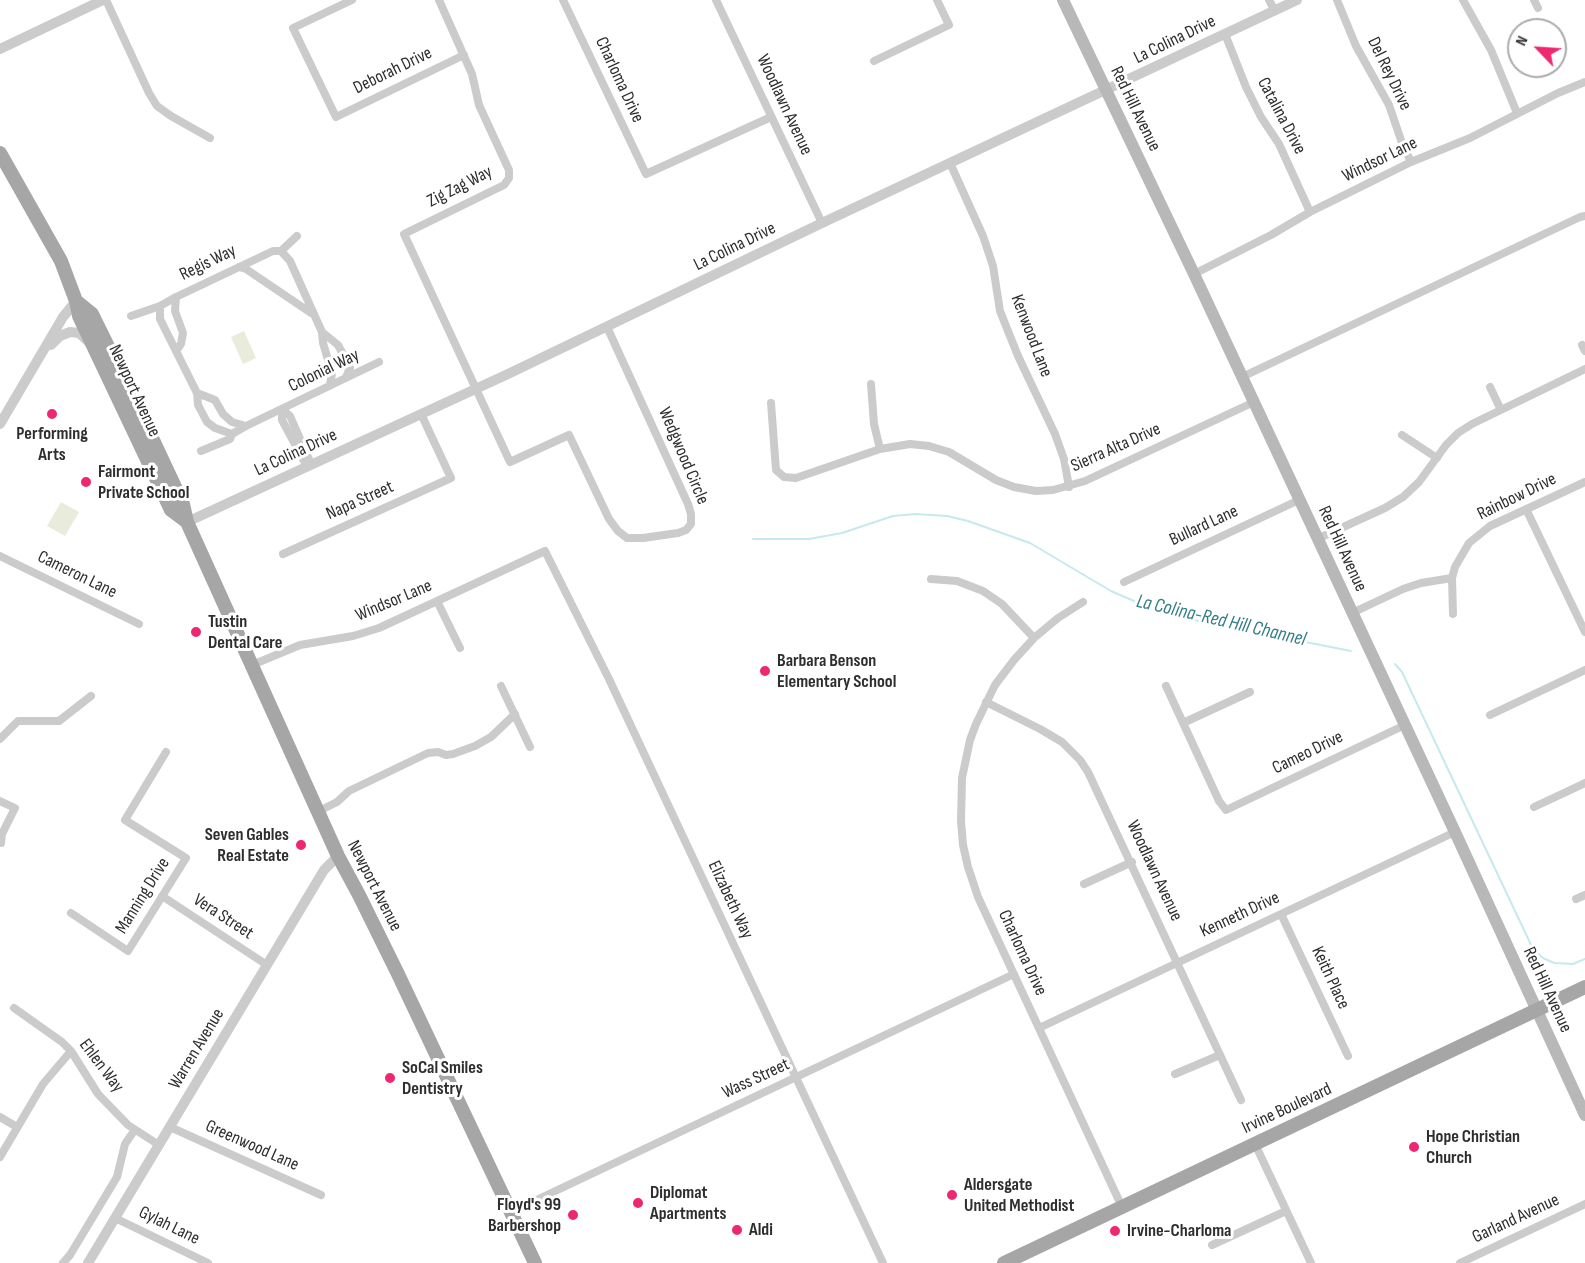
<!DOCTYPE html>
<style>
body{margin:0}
#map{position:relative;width:1585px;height:1263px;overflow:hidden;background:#fff;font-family:"Sofia Sans Condensed",sans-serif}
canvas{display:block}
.north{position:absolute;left:1507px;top:18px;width:60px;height:60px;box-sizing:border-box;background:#fff;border:2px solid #ababab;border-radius:50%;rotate:295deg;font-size:16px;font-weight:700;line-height:24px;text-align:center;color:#2e2e2e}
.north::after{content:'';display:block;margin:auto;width:21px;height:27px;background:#ed2870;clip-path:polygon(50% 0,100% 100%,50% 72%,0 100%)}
</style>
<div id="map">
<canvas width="1585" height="1263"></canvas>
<div class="north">N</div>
</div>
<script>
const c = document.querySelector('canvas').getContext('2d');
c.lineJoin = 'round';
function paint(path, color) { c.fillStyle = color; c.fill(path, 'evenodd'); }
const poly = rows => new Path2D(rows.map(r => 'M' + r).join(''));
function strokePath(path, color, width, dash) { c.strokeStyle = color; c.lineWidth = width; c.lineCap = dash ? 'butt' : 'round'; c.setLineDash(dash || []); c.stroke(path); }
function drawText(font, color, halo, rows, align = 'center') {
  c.font = font + ' "Sofia Sans Condensed",sans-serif'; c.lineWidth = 6; c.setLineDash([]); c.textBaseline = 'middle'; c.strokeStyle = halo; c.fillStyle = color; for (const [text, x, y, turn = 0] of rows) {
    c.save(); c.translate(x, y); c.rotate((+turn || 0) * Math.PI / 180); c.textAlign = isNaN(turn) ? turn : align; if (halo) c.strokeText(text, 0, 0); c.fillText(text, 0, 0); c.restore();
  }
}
paint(poly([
 [244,331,256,358,243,364,231,337],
 [61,502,79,512,65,536,47,526]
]), '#e9ecdb');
strokePath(poly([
 [753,539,809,539,842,533,893,516,915,514,947,516,968,521,1030,543,1111,591,1150,608,1189,619,1351,651],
 [1395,664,1402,672,1533,949,1543,958,1554,963,1573,964,1585,959]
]), '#c6e9ed', 2);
strokePath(poly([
 [106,0,149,93,157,106,171,116,210,138],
 [352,0,293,28,336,117,464,55],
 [439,0,472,74,479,105,509,170,509,178,504,185,404,234,510,462,569,435,609,519,618,531,627,538,643,538,678,533,686,530,691,524,691,514,688,504,607,327],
 [563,0,646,174,771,117],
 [716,0,822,223],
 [1269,0,1275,11],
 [1337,0,1356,46,1389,105,1402,143,1411,162],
 [1463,0,1491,50,1517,113],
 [1534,0,1538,8],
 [1225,34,1246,87,1261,117,1279,144,1310,212],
 [874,61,949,25,937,0],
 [950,163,983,236,993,266,1000,311,1018,356,1055,434,1064,459,1069,487],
 [281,251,290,261,322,332,323,343,332,373,330,385],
 [239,267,246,269,311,313],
 [1194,274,1271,235,1310,212,1411,162,1470,138,1558,93,1585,82],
 [176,297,175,311,183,333,181,344,176,351],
 [160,306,160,319,197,393,198,405,207,422,215,428,232,434],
 [131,316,160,306,176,297,273,251,281,251,297,236],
 [322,332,338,345,345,358,350,368,346,377],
 [1582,345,1585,351],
 [1242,377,1580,217,1585,216],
 [871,384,874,424,880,449],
 [1490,387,1501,410],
 [197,393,215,400,223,414,232,422,246,426],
 [771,403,776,470,784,477,796,478,880,449,910,444,929,446,949,452,996,480,1014,487,1036,491,1053,490,1085,481,1254,402],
 [282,409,282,420,304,461,310,465],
 [282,409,290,416,309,459,310,465],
 [1402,435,1437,458],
 [201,451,230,439,232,434,246,426,379,362],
 [1526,509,1585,632],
 [1317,539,1385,508,1403,497,1419,482,1446,445,1458,433,1472,424,1585,369],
 [283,554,451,478,421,414],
 [0,556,139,624],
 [931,579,957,581,983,591,1002,604,1034,638],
 [1124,582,1299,500],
 [437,601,460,648],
 [1083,602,1058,618,1034,638,1014,660,995,685,976,724,970,740,962,778,961,821,963,845,968,867,978,897,1122,1207],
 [1352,613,1403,589,1421,583,1452,578],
 [1453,614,1452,578,1455,567,1469,543,1490,526,1585,482],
 [252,665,300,645,353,636,379,628,545,551,609,679,883,1263],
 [501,686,530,747],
 [1166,686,1219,801,1226,810,1405,725],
 [986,702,1040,729,1062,742,1080,760,1088,772,1241,1100],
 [1490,715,1585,670],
 [1183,723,1250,692],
 [0,739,18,721,59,721,91,696],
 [0,801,15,808,2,834,1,843],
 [1534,807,1585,783],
 [319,811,337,802,349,791,428,753,438,752,446,755,453,754,475,746,491,737,515,714],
 [1084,884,1132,862],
 [162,896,267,965],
 [1576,899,1585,895],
 [71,913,128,951,186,858,125,820,166,752],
 [1281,914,1348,1056],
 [14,1008,62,1042,71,1051,98,1094,128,1125,159,1145],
 [1039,1028,1455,832],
 [1175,1074,1220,1055],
 [0,1117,17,1127],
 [170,1127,321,1195],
 [1255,1144,1311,1263],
 [0,1157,43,1084,71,1051],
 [511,1212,1014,974],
 [115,1218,208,1263],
 [1212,1245,1286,1211],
 [63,1263,70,1255,117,1177,125,1144,134,1131],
 [1460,1263,1585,1204]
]), '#cbcbcb', 8);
strokePath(poly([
 [0,49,103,0],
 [51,345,60,336,70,332,79,333,90,343],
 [0,424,63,317,76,301],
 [187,522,508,374,822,223,1297,0],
 [88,1263,324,870,338,856]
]), '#cbcbcb', 10);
strokePath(poly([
 [1063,0,1194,274,1455,832,1585,1115]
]), '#b8b8b8', 12);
strokePath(poly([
 [0,153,61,261,76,301,79,316,171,510,187,522],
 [76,301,92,314,130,391,183,504,187,522,338,856,359,895,397,972,535,1263],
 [1004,1263,1585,987]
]), '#a6a6a6', 14);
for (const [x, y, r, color] of [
 [52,414,6,"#ed2870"],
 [86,482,6,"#ed2870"],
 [196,632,6,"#ed2870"],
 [765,671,6,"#ed2870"],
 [301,845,6,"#ed2870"],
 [390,1078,6,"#ed2870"],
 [1414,1147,6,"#ed2870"],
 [952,1195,6,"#ed2870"],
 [638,1203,6,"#ed2870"],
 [573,1215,6,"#ed2870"],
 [737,1230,6,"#ed2870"],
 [1115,1231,6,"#ed2870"]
]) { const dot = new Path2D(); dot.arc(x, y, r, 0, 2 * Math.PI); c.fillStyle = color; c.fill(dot); strokePath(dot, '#fff', 2); }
drawText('18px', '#2e2e2e', '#fff', [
 ["La Colina Drive",1175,40,-26],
 ["Deborah Drive",393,71,-26],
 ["Del Rey Drive",1389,74,64],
 ["Charloma Drive",619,80,65],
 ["Woodlawn Avenue",784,105,65],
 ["Red Hill Avenue",1135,109,64],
 ["Catalina Drive",1281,116,62],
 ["Windsor Lane",1380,160,-26],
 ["Zig Zag Way",460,187,-27],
 ["La Colina Drive",735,247,-26],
 ["Regis Way",208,263,-26],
 ["Kenwood Lane",1031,336,69],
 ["Colonial Way",324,371,-26],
 ["Newport Avenue",134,391,65],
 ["Sierra Alta Drive",1116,448,-24],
 ["La Colina Drive",296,453,-25],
 ["Wedgwood Circle",683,456,67],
 ["Rainbow Drive",1517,497,-26],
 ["Napa Street",360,501,-24],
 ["Bullard Lane",1204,526,-25],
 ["Red Hill Avenue",1342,549,65],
 ["Cameron Lane",77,575,26],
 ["Windsor Lane",394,601,-23],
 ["Cameo Drive",1308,753,-26],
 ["Woodlawn Avenue",1154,871,65],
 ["Newport Avenue",374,886,63],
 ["Manning Drive",143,896,-58],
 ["Elizabeth Way",730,900,65],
 ["Kenneth Drive",1240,915,-25],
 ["Vera Street",223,917,33],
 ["Charloma Drive",1022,953,65],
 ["Keith Place",1330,978,65],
 ["Red Hill Avenue",1547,990,65],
 ["Warren Avenue",197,1049,-59],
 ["Ehlen Way",101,1066,53],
 ["Wass Street",756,1079,-25],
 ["Irvine Boulevard",1287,1109,-25],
 ["Greenwood Lane",252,1146,24],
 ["Garland Avenue",1516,1219,-25],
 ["Gylah Lane",169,1226,26]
]);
drawText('bold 18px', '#2e2e2e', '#fff', [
 ["Performing",52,434,"center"],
 ["Arts",52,455,"center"],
 ["Fairmont",98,472],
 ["Private School",98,493],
 ["Tustin",208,622],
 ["Dental Care",208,643],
 ["Barbara Benson",777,661],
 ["Elementary School",777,682],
 ["Seven Gables",289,835,"right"],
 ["Real Estate",289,856,"right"],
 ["SoCal Smiles",402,1068],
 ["Dentistry",402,1089],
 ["Hope Christian",1426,1137],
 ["Church",1426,1158],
 ["Aldersgate",964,1185],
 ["United Methodist",964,1206],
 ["Diplomat",650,1193],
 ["Apartments",650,1214],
 ["Floyd's 99",561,1205,"right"],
 ["Barbershop",561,1226,"right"],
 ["Aldi",749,1230],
 ["Irvine-Charloma",1127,1231]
], 'left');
drawText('italic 20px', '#347f86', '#fff', [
 ["La Colina-Red Hill Channel",1221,621,13]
]);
</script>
